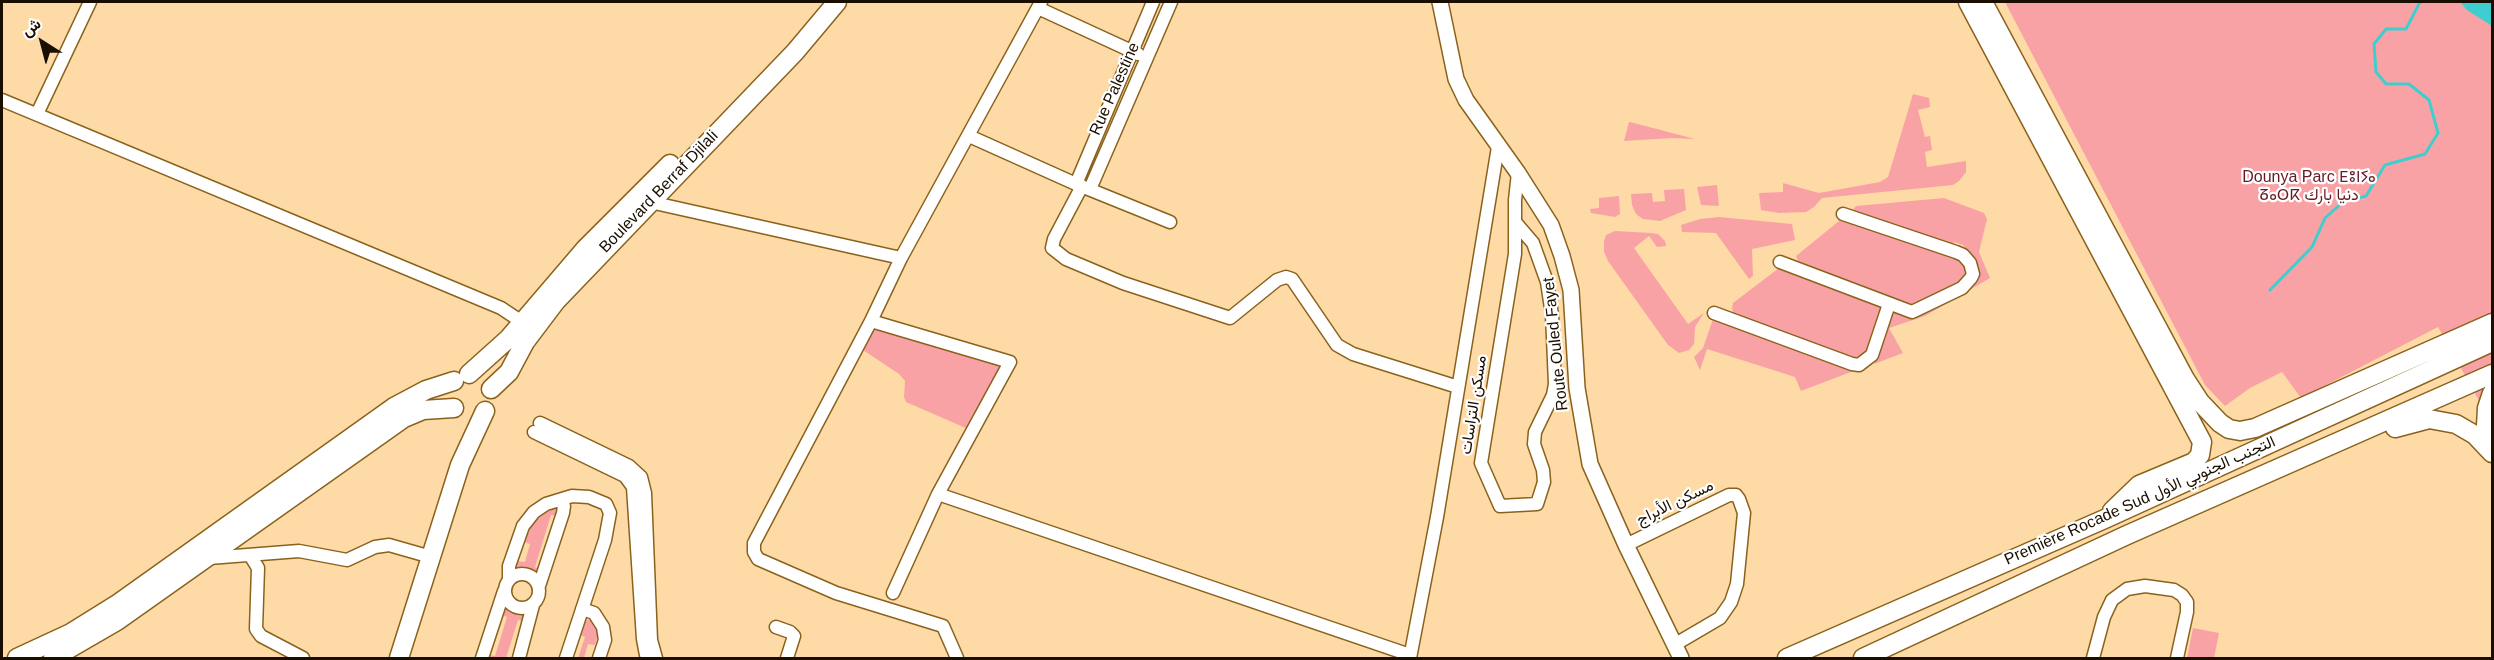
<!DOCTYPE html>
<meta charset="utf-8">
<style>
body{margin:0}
#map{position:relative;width:2494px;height:660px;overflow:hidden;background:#fedaa6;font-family:Helvetica,Vazirmatn,sans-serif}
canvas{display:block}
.frame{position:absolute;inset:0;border:3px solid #1a0e00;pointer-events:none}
.north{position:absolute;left:12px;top:12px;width:60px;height:60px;-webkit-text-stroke:4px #fff;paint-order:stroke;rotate:324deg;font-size:16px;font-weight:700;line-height:24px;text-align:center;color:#1a0e00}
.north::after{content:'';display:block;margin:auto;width:21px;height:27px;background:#1a0e00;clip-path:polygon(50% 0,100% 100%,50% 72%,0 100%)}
</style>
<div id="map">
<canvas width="2494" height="660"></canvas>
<div class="frame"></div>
<div class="north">ش</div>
</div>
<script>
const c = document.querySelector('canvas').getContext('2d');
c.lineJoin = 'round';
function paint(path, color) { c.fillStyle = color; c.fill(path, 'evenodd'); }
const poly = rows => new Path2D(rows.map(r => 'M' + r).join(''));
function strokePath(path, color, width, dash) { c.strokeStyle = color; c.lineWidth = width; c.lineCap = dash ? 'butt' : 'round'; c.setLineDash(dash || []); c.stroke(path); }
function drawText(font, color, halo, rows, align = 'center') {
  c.font = font + ' Helvetica,Vazirmatn,"Noto Sans Tifinagh",sans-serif'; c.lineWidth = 4.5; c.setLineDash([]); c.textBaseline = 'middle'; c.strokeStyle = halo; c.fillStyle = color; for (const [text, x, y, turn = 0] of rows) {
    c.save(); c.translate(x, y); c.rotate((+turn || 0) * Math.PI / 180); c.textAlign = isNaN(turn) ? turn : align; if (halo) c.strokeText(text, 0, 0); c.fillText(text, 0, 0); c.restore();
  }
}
paint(poly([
 [2005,2,2492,2,2492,424,2438,327,2301,398,2282,372,2250,388,2225,406,2205,385],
 [1913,94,1929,98,1930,107,1918,110,1925,137,1930,136,1932,150,1925,152,1927,167,1966,161,1966,172,1959,181,1953,185,1822,198,1814,207,1806,212,1779,213,1761,210,1759,193,1783,192,1783,183,1819,193,1880,182,1888,177],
 [1629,122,1634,123,1695,139,1672,138,1624,141],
 [1717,185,1719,206,1701,205,1697,187],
 [1684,189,1686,210,1660,221,1643,219,1636,214,1632,205,1631,194,1652,193,1653,202,1665,201,1664,190],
 [1619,196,1620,214,1615,217,1591,213,1590,209,1599,208,1599,198],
 [1944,198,1984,213,1987,219,1979,252,1990,278,1925,316,1889,328,1903,353,1874,364,1892,312,1917,317,1971,286,1969,254,1963,245,1954,242,1953,245,1852,211,1856,206],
 [1719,217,1792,224,1795,240,1752,249,1753,276,1749,279,1716,233,1682,232,1681,225,1700,219],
 [1844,217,1954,255,1964,263,1967,271,1966,276,1963,281,1914,307,1799,264,1796,256],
 [1615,231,1651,233,1658,234,1665,241,1666,246,1657,247,1649,236,1634,248,1688,324,1704,313,1695,327,1694,344,1689,350,1679,353,1668,345,1608,261,1604,252,1604,241,1606,235],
 [1779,268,1885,305,1869,352,1856,361,1734,315,1732,309,1733,303],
 [1713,319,1856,370,1801,391,1795,377,1707,349,1700,370,1694,357,1703,348],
 [874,326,1000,365,968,429,906,402,904,397,905,381,899,374,863,350],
 [556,507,556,516,551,515,535,567,541,570,538,576,524,569,515,570,517,561,525,562,530,544,524,542,532,524,541,516],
 [504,606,515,614,526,613,524,621,518,620,506,658,488,658,489,655,495,656,507,617,502,615],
 [587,620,591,620,594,624,598,635,595,645,588,644,584,658,578,658,585,637,581,635,582,625],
 [2193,628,2219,633,2214,658,2187,658]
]), '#f9a2a6');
paint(poly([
 [2460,2,2492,2,2492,26,2467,10]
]), '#3fced0');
strokePath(poly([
 [2270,290,2312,247,2325,218,2343,202,2366,196,2385,165,2425,154,2438,133,2429,100,2409,84,2386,84,2376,72,2374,44,2386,29,2406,29,2420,2]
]), '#3fced0', 3);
const minor = poly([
 [1038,8,1138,54],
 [2,100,501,308,522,322],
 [37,114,90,2],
 [969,136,1076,184,1170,222],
 [1076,184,1153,2],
 [1082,186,1054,239,1052,248,1066,259,1123,283,1230,318,1277,280,1286,277,1292,279,1337,345,1353,354,1458,387],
 [1090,189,1171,2],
 [650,202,901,258],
 [1515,222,1533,243,1547,282,1552,315,1555,384,1553,395,1535,432,1534,444,1543,470,1544,482,1537,504,1500,506,1481,463,1515,254,1515,200,1518,173],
 [1780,262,1912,312,1962,288,1971,278,1973,274,1970,263,1963,255,1956,252,1843,214],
 [1714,313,1852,364,1859,365,1872,355,1889,304],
 [871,321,1010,362,938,494,893,593],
 [540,423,629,466,641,477,645,493,651,640,656,658],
 [534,432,625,476,633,487,643,639,646,655],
 [938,494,1410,655],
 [559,500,572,496,589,497,606,504,610,513,605,540,566,658],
 [1626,545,1729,495,1736,495,1739,499,1744,513,1737,584,1731,602,1720,618,1674,645],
 [250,555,258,568,256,629,261,636,303,658],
 [209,558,299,551,347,560,375,547,389,545,431,557],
 '505 591a17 17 0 1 1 34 0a17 17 0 1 1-34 0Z',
 [509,579,509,566,523,526,534,512,546,504,559,500,564,506,563,513,539,586],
 [582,609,594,613,603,627,605,640,599,658],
 [776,627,790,632,794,636,787,658],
 [482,658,504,591],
 [519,658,533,605],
 [957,658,943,626,836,593,758,559,754,552,754,543,871,321,901,258,1041,2],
 [1410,658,1437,517,1498,147],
 [2093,658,2104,617,2112,600,2127,589,2145,586,2174,590,2182,595,2187,602,2187,612,2177,658]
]);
const major = poly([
 [1440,2,1456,79,1466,100,1518,173,1551,225,1562,256,1571,290,1577,388,1590,464,1626,545,1681,658]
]);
const highway = poly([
 [1968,2,2202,442,2200,455,2194,462,2139,485,2112,511],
 [1983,2,2185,379,2200,402,2220,423,2229,429,2240,431,2255,428,2492,323],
 [469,374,508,339,585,249,670,164],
 [491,389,509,372,525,342,556,301,795,52,837,2],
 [2492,393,2487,408,2486,426,2492,450],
 [2395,428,2429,419,2456,424,2475,435,2492,453],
 [17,658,71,633,116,605,394,407,426,390,454,381],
 [53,658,117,621,404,418,423,410,454,408],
 [399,658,460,465,485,411],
 [1787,658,2107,518,2492,342],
 [1863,658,2127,535,2492,374]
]);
strokePath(minor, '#8a621c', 15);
strokePath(major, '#8a621c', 18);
strokePath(highway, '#8a621c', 21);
strokePath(minor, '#fff', 12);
strokePath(major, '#fff', 15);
strokePath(highway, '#fff', 18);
drawText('16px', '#1a0e00', '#fff', [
 ["Rue Palestine",1115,89,-66],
 ["Boulevard Berraf Djilali",659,192,-46],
 ["Route Ouled Fayet",1556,344,-96],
 ["مسكن التراسات",1474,405,-81],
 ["Première Rocade Sud التجنب الجنوبي الأول",2140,501,-24],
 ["مسكن الأبراج",1675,503,-26]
]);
drawText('16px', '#651a25', '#fff', [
 ["Dounya Parc ⴹⵓⵏⵢⴰ",2309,178],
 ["ⵒⴰⵔⴽ دنيا بارك",2309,196]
]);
</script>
